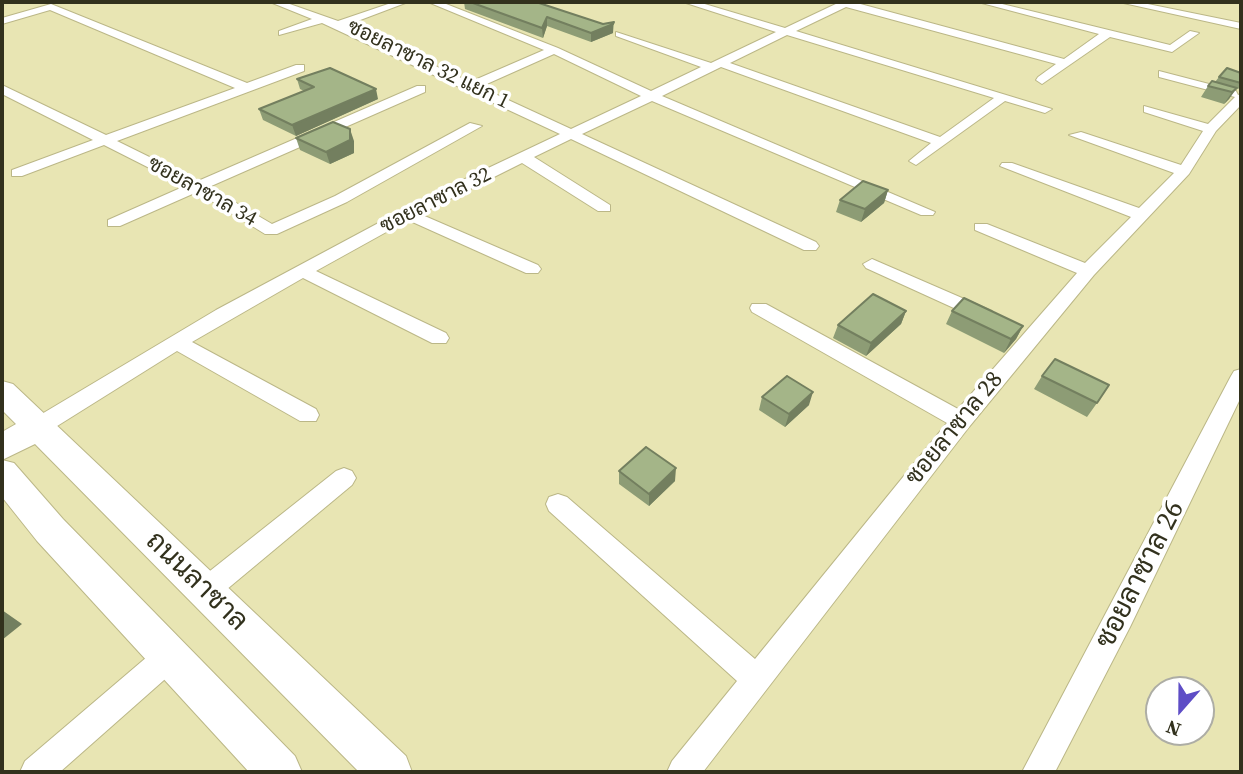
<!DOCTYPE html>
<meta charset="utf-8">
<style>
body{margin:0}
#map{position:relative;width:1243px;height:774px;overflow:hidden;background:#e8e5b3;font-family:"Source Serif 4",serif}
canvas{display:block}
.frame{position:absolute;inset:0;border:4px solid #32311d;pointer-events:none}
.north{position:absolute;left:1145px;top:676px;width:70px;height:70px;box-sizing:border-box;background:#fff;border:2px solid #adada5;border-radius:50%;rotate:201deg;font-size:19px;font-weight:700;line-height:28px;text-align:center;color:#32311d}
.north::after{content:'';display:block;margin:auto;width:24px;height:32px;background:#5e4dc6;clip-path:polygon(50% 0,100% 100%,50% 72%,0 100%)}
</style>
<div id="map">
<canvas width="1243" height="774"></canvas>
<div class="frame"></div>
<div class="north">N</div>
</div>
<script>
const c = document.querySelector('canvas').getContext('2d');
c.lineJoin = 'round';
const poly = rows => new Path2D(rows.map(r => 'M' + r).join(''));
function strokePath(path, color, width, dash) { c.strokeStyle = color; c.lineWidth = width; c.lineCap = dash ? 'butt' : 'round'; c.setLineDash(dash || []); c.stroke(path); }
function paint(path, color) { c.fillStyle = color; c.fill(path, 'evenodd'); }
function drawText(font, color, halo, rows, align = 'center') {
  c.font = font + ' "Source Serif 4",Sarabun,serif'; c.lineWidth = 7; c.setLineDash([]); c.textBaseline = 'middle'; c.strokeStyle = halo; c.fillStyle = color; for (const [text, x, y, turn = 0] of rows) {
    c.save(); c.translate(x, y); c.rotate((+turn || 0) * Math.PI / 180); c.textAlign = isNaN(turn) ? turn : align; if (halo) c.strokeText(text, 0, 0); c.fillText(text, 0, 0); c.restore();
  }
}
const street = poly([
 [270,2,284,2,338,21,394,2,408,2,347,25,470,82,544,50,428,2,441,2,558,48,651,91,701,67,616,36,616,32,711,63,776,32,683,2,698,2,785,28,840,2,853,2,1064,59,1099,34,978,2,994,2,1170,45,1190,31,1199,33,1172,52,1110,37,1042,84,1036,80,1038,77,1056,64,846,7,796,31,1052,109,1045,113,1005,101,916,165,909,161,931,143,721,67,662,96,935,212,933,215,921,215,652,101,582,134,816,242,819,246,816,250,804,250,571,139,534,157,610,205,610,211,598,211,522,163,420,214,538,265,541,269,538,273,526,273,408,220,316,271,446,333,449,338,446,343,432,343,303,278,192,342,316,409,319,415,316,421,300,421,177,351,46,433,38,436,30,433,27,427,30,421,216,310,427,197,560,134,322,23,279,35,279,31,312,19,270,2],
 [787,35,994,98,940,137,730,63,787,35],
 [554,54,641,96,571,129,480,87,554,54],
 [1119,2,1138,2,1241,23,1241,29,1119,2],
 [51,4,247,83,296,65,304,65,304,71,117,141,198,181,417,86,425,86,425,92,209,187,272,224,335,196,470,123,482,126,347,202,277,234,265,234,197,192,120,226,108,226,108,220,185,186,104,145,22,176,12,176,12,170,93,140,2,94,2,85,106,135,235,88,50,10,2,24,2,18,51,4],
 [1159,71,1236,91,1238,95,1241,94,1241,105,1216,131,1189,174,1094,275,969,427,703,772,667,772,672,761,737,681,549,511,546,504,549,497,558,494,567,497,755,659,947,423,752,312,750,308,752,304,766,304,958,409,1077,273,975,230,975,224,987,224,1085,263,1131,217,1000,166,1002,163,1012,163,1139,208,1174,173,1069,135,1081,132,1181,165,1203,131,1144,112,1144,106,1208,124,1235,97,1159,77,1159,71],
 [872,259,992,311,994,315,992,319,978,319,866,268,863,264,872,259],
 [1241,369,1241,397,1130,627,1055,772,1022,772,1231,376,1234,371,1241,369],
 [344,468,352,471,356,478,352,485,214,600,205,603,196,600,192,591,196,582,336,471,344,468],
 [171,641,181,645,185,655,181,665,60,772,20,772,25,761,161,645,171,641]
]);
const secondary = poly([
 [2,381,13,384,406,756,412,772,359,772,35,444,2,460,14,463,63,519,295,756,302,772,249,772,37,541,2,497,2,432,16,424,2,410,2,381]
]);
strokePath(street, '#bbb787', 2);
strokePath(secondary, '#bbb787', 2);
paint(street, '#fff');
paint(secondary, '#fff');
paint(poly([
 [464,2,536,2,603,24,614,22,613,33,591,42,547,26,543,38,465,9],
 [1241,73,1241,88,1240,89,1236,88,1229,99,1224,104,1201,97,1208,86,1215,82,1219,77],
 [297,79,378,99,296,136,263,120,259,109,304,91,300,89],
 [296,138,354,141,354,153,330,164,300,150],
 [888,190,884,203,861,222,836,212,840,200],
 [906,311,901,324,866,356,833,338,838,325],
 [952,311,1023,326,1016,339,1004,353,946,324],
 [1042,376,1097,403,1087,417,1034,389],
 [762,397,809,405,785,427,759,410],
 [619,471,675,481,649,506,619,484]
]), '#8d9c75');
paint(poly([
 [547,17,547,26,543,38,542,28],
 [613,24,613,33,591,42,591,33],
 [1237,88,1229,99,1224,104,1232,92],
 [376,89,378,99,296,136,292,125],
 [350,129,354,141,354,153,330,164,326,152],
 [888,190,884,203,861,222,865,209],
 [906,311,901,324,866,356,871,343],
 [1023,326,1016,339,1004,353,1011,339],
 [813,392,809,405,785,427,789,414],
 [676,468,675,481,649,506,649,494],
 [2,610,22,624,2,640]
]), '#737f5f');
const building = poly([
 [470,2,536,2,603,24,614,22,613,24,591,33,547,17,542,28,470,2],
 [330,68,376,89,292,125,259,109,314,87,297,79,330,68],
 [1227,68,1241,73,1241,83,1219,77,1227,68],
 [1212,81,1237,88,1232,92,1208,86,1212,81],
 [333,122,350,129,350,140,326,152,296,138,333,122],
 [863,181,888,190,865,209,840,200,863,181],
 [873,294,906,311,871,343,838,325,873,294],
 [964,298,1023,326,1011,339,952,311,964,298],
 [1055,359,1109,385,1097,403,1042,376,1055,359],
 [787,376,813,392,789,414,762,397,787,376],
 [646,447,676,468,649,494,619,471,646,447]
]);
paint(building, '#a4b588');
strokePath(building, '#737f5f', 2);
drawText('21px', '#32311d', '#fff', [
 ["ซอยลาซาล 32 แยก 1",428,65,26],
 ["ซอยลาซาล 34",202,192,29],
 ["ซอยลาซาล 32",436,201,-27]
]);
drawText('24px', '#32311d', '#fff', [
 ["ซอยลาซาล 28",955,429,-51]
]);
drawText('28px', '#32311d', '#fff', [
 ["ซอยลาซาล 26",1141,575,-63],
 ["ถนนลาซาล",196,582,44]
]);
</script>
